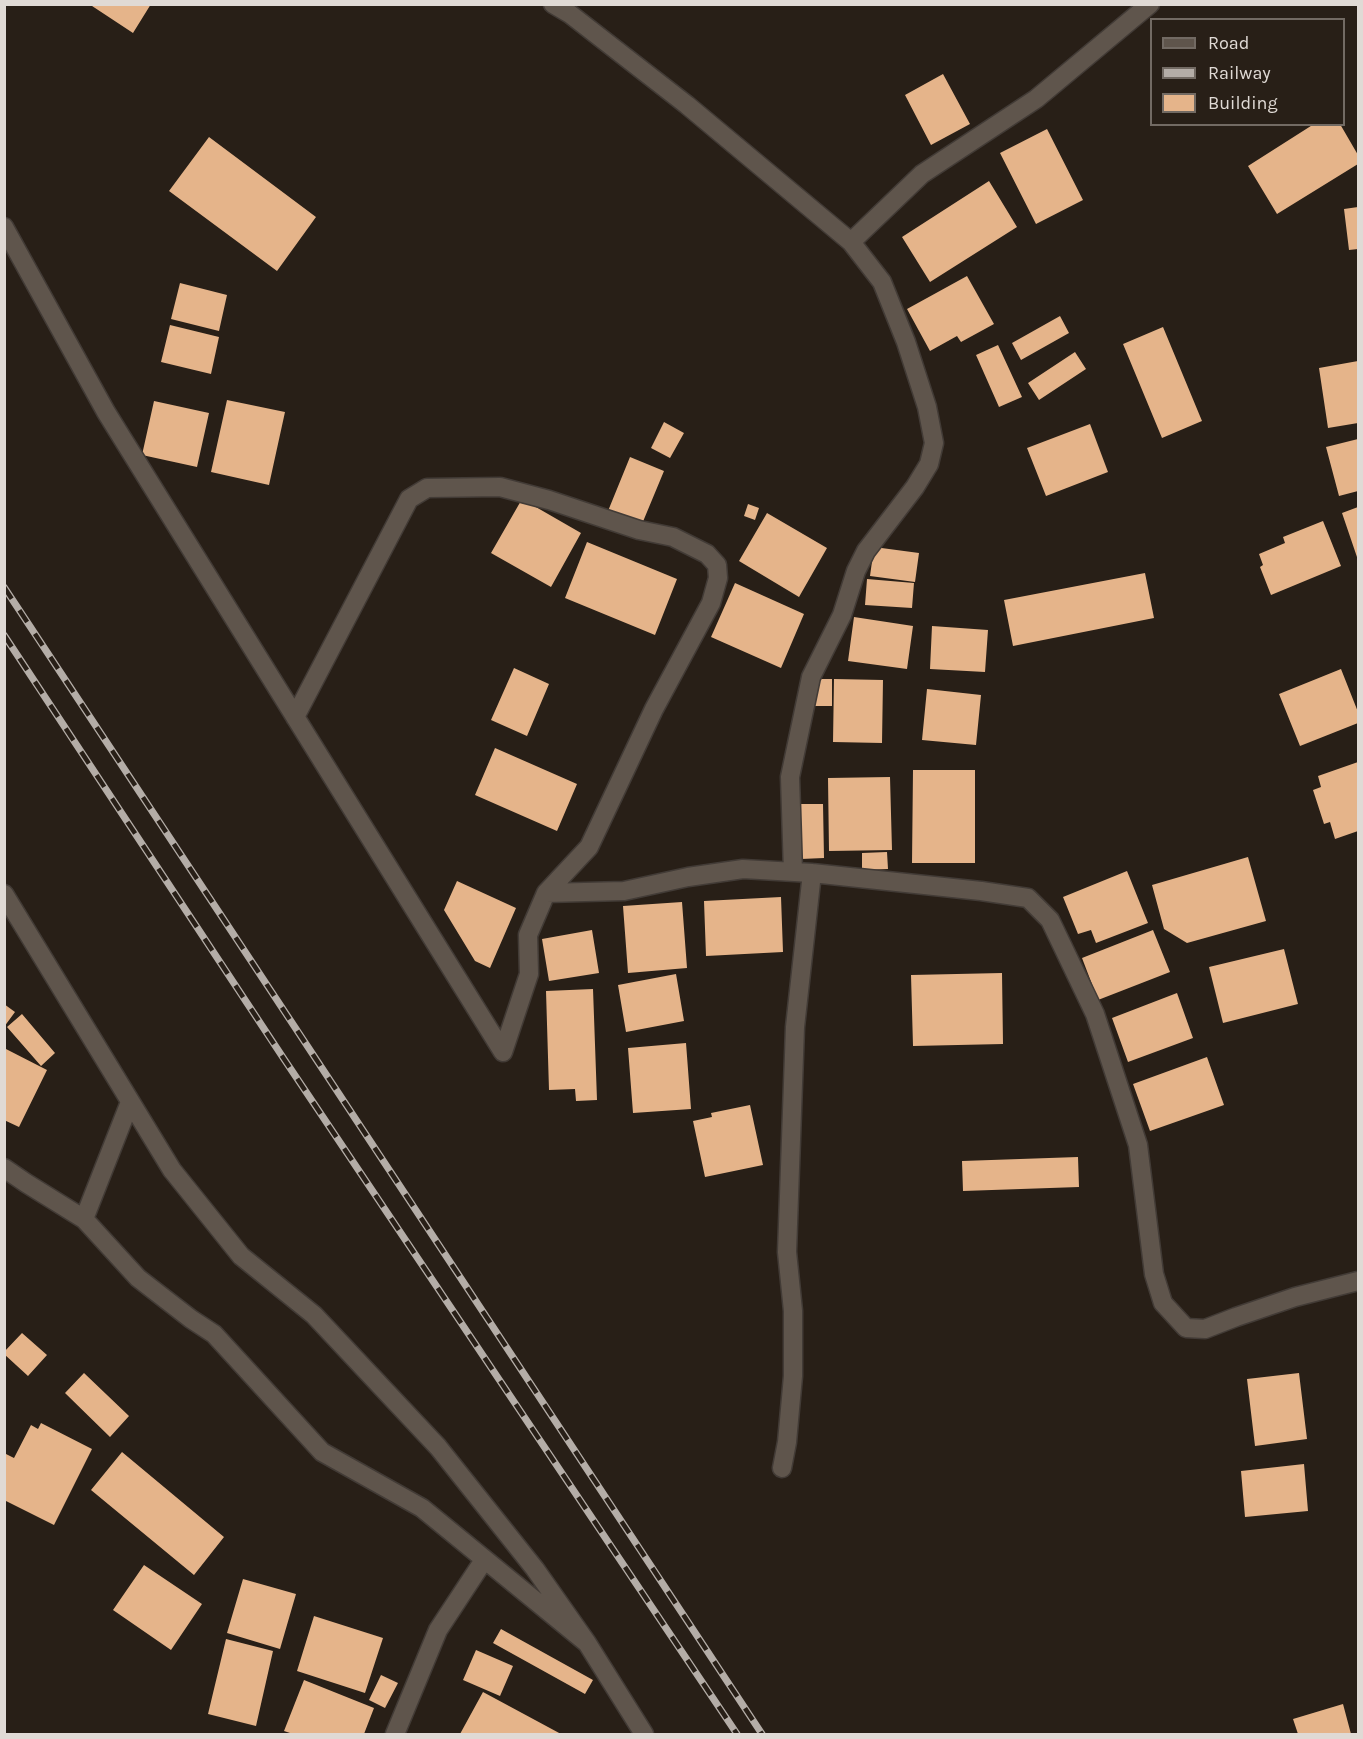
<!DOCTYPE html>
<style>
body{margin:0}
#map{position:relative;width:1363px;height:1739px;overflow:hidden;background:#281f17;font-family:Karla,sans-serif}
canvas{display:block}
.frame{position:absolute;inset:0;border:6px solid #e0dad5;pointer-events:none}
.legend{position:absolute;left:1150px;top:18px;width:195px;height:108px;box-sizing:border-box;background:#281f17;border:2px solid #726a63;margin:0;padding:8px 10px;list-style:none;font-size:18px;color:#e0dad5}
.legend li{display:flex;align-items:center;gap:12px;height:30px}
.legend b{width:30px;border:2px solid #726a63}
</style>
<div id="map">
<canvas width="1363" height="1739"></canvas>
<div class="frame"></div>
<ul class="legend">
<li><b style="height:8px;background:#5f554c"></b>Road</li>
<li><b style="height:8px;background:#b4ada7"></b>Railway</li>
<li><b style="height:16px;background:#e5b48a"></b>Building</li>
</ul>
</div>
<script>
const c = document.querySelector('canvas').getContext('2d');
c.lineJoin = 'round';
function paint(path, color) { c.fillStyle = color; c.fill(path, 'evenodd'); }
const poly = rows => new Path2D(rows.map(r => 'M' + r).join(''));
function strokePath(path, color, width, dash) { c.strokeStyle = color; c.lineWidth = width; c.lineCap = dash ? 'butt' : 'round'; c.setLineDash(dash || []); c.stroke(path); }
paint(poly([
 [89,4,151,4,133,33],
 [943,74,970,124,931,145,905,95],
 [1314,124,1340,124,1358,155,1358,164,1277,214,1248,166],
 [1047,129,1083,200,1036,224,1000,153],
 [209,137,316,217,277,271,169,191],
 [989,181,1017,227,930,282,902,237],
 [1358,207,1358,249,1349,250,1344,209],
 [967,276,994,324,961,342,957,336,930,351,907,309],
 [180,283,227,295,219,331,171,319],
 [1060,316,1069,333,1021,360,1012,343],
 [170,325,219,337,211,374,161,362],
 [1163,327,1202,421,1162,438,1123,344],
 [998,345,1022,397,999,407,976,355],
 [1075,352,1086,369,1039,400,1028,383],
 [1358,361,1358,423,1328,428,1319,368],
 [227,400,285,412,269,485,211,472],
 [154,401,209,413,197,467,142,455],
 [664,422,684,433,670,458,651,448],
 [1090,424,1108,472,1046,496,1027,448],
 [1358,439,1358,491,1339,496,1326,447],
 [630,457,664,471,642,524,608,511],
 [522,499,581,533,551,587,491,553],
 [748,504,759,508,755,520,744,516],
 [1358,507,1358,560,1342,513],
 [767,513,827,548,799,597,739,561],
 [1323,521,1341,566,1271,595,1260,567,1263,565,1259,554,1285,543,1283,537],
 [587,542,677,579,655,635,565,598],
 [874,547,919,553,915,582,870,576],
 [1145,573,1154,618,1013,646,1004,600],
 [867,579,914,583,912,608,865,605],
 [735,583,804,614,781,668,711,637],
 [854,617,913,626,907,669,848,661],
 [932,626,988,630,985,672,930,669],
 [514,668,549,684,527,736,491,720],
 [1341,669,1358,712,1358,723,1300,746,1279,694],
 [816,679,832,679,832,706,815,706],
 [834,679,883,680,882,743,833,742],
 [927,689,981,695,976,745,922,740],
 [495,748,577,784,557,831,475,795],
 [1358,762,1358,831,1335,839,1330,822,1324,824,1313,790,1321,787,1318,776],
 [913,770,975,770,975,863,912,863],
 [890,777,892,850,829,851,828,778],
 [801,804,823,804,824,858,801,859],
 [887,852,888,869,862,870,862,853],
 [1248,857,1266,921,1187,943,1164,929,1152,885],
 [1127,871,1148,923,1096,943,1091,930,1078,934,1063,897],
 [457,881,516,908,490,968,475,961,444,910],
 [781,897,783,952,706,956,704,901],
 [682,902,687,968,628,973,623,906],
 [592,930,599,973,549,981,542,939],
 [1153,930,1170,972,1098,1000,1082,958],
 [1284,949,1298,1004,1223,1023,1209,967],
 [1002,973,1003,1044,913,1046,911,975],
 [676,974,684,1021,626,1032,618,985],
 [593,989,597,1100,576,1101,575,1089,549,1090,546,991],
 [1177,993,1193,1038,1128,1062,1112,1018],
 [4,1004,15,1012,4,1027],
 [22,1014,55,1053,41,1066,7,1027],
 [686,1043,691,1109,633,1113,628,1048],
 [4,1048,47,1070,19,1127,4,1120],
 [1207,1057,1224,1105,1150,1131,1133,1084],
 [750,1105,763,1165,705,1177,693,1121,712,1117,711,1113],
 [1078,1157,1079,1187,963,1191,962,1161],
 [22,1333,47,1355,28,1376,4,1354,4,1352],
 [84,1373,129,1416,110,1437,65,1393],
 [1299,1373,1307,1439,1255,1446,1247,1379],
 [41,1423,92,1449,54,1525,4,1500,4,1453,14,1458,31,1425,38,1429],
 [122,1452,224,1537,194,1575,91,1490],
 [1304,1464,1308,1511,1245,1517,1241,1471],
 [144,1565,202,1604,171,1650,113,1610],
 [243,1579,296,1594,280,1649,227,1633],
 [314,1616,383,1638,365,1693,297,1671],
 [501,1629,593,1680,585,1694,493,1643],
 [226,1639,273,1651,256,1726,208,1714],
 [476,1650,513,1666,500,1696,463,1680],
 [381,1675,398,1683,385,1708,369,1700],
 [304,1680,374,1708,364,1734,293,1734,284,1731],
 [483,1692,561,1734,460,1734],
 [1343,1704,1351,1734,1298,1734,1293,1719]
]), '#e5b48a');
const minor = poly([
 [553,4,570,14,687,105,851,242,882,282,906,342,927,407,934,443,929,464,915,487,866,551,856,571,842,615,811,677,790,777,793,872],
 [4,227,106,412,503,1052],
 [851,242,922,174,1036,99,1150,4],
 [295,717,409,499,427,488,500,487,549,500,639,530,673,537,707,554,717,565,718,578,711,603,654,709,589,847,546,893],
 [4,894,172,1170,241,1256,314,1315,438,1447,535,1569,587,1643],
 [503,1052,529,974,528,935,546,893,624,891,688,877,743,869,812,873,981,891,1028,898,1050,920,1095,1014,1138,1145,1154,1274,1163,1303,1186,1328,1205,1329,1236,1317,1295,1297,1358,1281],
 [4,1168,26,1183,84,1219,138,1278,191,1319,214,1334,322,1452,422,1508,587,1643,644,1734],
 [84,1219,130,1102],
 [782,1468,787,1442,793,1376,793,1311,787,1252,795,1027,812,873],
 [395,1734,438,1630,484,1560]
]);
strokePath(minor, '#423b36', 21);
strokePath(minor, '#5f554c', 18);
const rail = poly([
 [4,587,762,1734],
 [4,635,284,1059,737,1734]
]);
strokePath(rail, '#b4ada7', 7);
strokePath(rail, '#281f17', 4.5, [14]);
</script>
